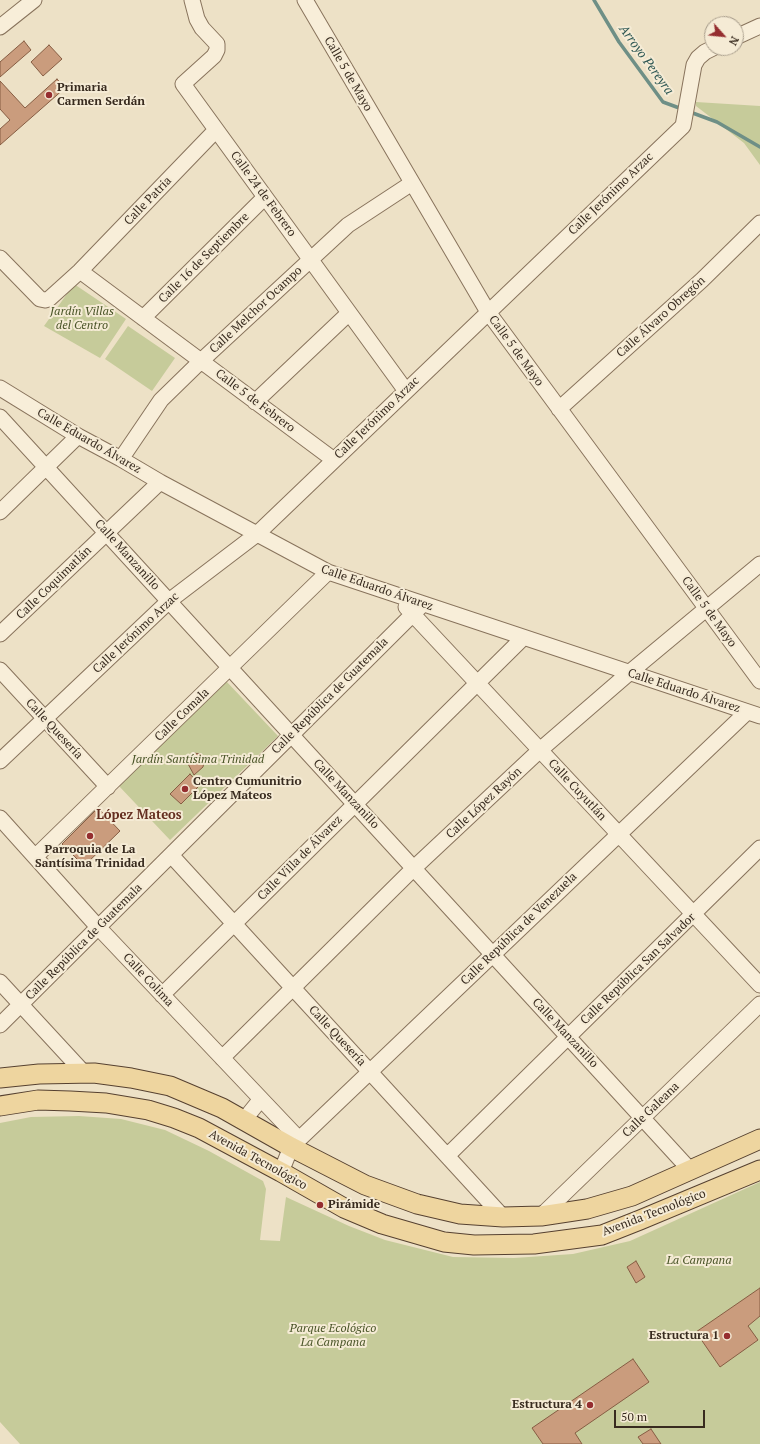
<!DOCTYPE html>
<meta charset="utf-8">
<style>
body{margin:0}
#map{position:relative;width:760px;height:1444px;overflow:hidden;background:#ede1c6;font-family:"PT Serif",serif}
canvas{display:block}
.north{position:absolute;left:704px;top:16px;width:40px;height:40px;box-sizing:border-box;background:#f5ebd5;border:1px solid #a99e8c;border-radius:50%;rotate:117deg;font-size:11px;font-weight:700;line-height:16px;text-align:center;color:#382b1f}
.north::after{content:'';display:block;margin:auto;width:14px;height:18px;background:#952e30;clip-path:polygon(50% 0,100% 100%,50% 72%,0 100%)}
.scale{position:absolute;left:614px;top:1410px;width:91px;height:18px;box-sizing:border-box;border:2px solid #382b1f;border-top:0;padding-left:5px;font-size:12px;line-height:14px;white-space:nowrap;color:#382b1f;-webkit-text-stroke:3px #f5ebd5;paint-order:stroke}
</style>
<div id="map">
<canvas width="760" height="1444"></canvas>
<div class="north">N</div>
<div class="scale">50 m</div>
</div>
<script>
const c = document.querySelector('canvas').getContext('2d');
c.lineJoin = 'round';
function paint(path, color) { c.fillStyle = color; c.fill(path, 'evenodd'); }
const poly = rows => new Path2D(rows.map(r => 'M' + r).join(''));
function strokePath(path, color, width, dash) { c.strokeStyle = color; c.lineWidth = width; c.lineCap = dash ? 'butt' : 'round'; c.setLineDash(dash || []); c.stroke(path); }
function drawText(font, color, halo, rows, align = 'center') {
  c.font = font + ' "PT Serif",serif'; c.lineWidth = 4; c.setLineDash([]); c.textBaseline = 'middle'; c.strokeStyle = halo; c.fillStyle = color; for (const [text, x, y, turn = 0] of rows) {
    c.save(); c.translate(x, y); c.rotate((+turn || 0) * Math.PI / 180); c.textAlign = isNaN(turn) ? turn : align; if (halo) c.strokeText(text, 0, 0); c.fillText(text, 0, 0); c.restore();
  }
}
paint(poly([
 [696,102,760,106,760,165,744,143,696,106],
 [74,284,126,319,100,358,44,326],
 [128,326,175,358,152,391,105,359],
 [226,681,278,736,170,840,118,785],
 [79,1116,121,1119,165,1130,209,1151,263,1181,266,1189,260,1240,280,1241,286,1197,349,1226,385,1240,453,1257,514,1258,573,1254,630,1241,760,1182,760,1444,20,1444,0,1422,0,1123,31,1117]
]), '#c6cb9a');
strokePath(poly([
 [594,0,619,42,663,102,682,109],
 [690,112,717,122,760,147]
]), '#6e8f86', 3.5);
const building = poly([
 [24,41,31,50,0,77,0,62,24,41],
 [49,45,62,59,43,76,31,62,49,45],
 [57,79,65,88,0,145,0,129,10,120,0,109,0,81,25,108,57,79],
 [193,753,201,754,204,759,204,762,203,767,194,775,187,762,189,756,193,753],
 [190,774,200,785,181,804,170,794,190,774],
 [98,808,120,831,84,866,62,844,98,808],
 [636,1261,645,1277,636,1283,627,1267,636,1261],
 [760,1288,760,1316,748,1326,758,1340,720,1367,696,1332,760,1288],
 [633,1359,649,1382,575,1433,582,1444,543,1444,532,1428,633,1359],
 [651,1429,661,1444,643,1444,638,1437,651,1429]
]);
paint(building, '#ca9c7d');
strokePath(building, '#865d43', 1);
const minor = poly([
 [192,0,197,19,202,28,217,44,217,50,214,56,183,84,406,391],
 [305,0,488,312,760,681],
 [0,27,34,0],
 [736,37,760,26],
 [0,258,40,299,45,300,49,299,80,271,216,130],
 [80,271,334,460],
 [143,318,265,197],
 [0,388,78,436,121,459,160,482,328,572,760,716],
 [255,402,349,313],
 [559,409,702,280,760,223],
 [0,417,691,1171],
 [121,459,161,400,201,361,348,225,412,183],
 [0,512,78,436],
 [406,607,760,985],
 [0,634,160,482],
 [0,670,108,787],
 [0,761,169,601,257,534,683,126,694,65,698,58,705,52,713,48],
 [0,818,98,927,299,1139],
 [171,855,503,1217],
 [35,857,328,572],
 [0,982,84,1073],
 [162,995,523,638],
 [0,1025,423,604],
 [222,1058,414,868,540,750,629,673,760,564],
 [244,1120,261,1099],
 [447,1156,760,848],
 [281,1172,291,1147,747,712],
 [541,1216,760,1004]
]);
const major = poly([
 [0,1078,39,1074,94,1073,131,1078,170,1086,222,1108,291,1147,365,1185,417,1204,460,1214,503,1217,541,1216,587,1209,632,1196,760,1139],
 [0,1106,38,1100,70,1101,106,1103,148,1110,174,1118,199,1128,281,1172,344,1208,382,1224,444,1242,474,1245,534,1244,602,1235,640,1220,760,1170]
]);
strokePath(minor, '#88735c', 17);
strokePath(major, '#564130', 21);
strokePath(minor, '#f8eed9', 15);
strokePath(major, '#eed59f', 19);
for (const [x, y, r, color] of [
 [49,95,4,"#952e30"],
 [185,789,4,"#952e30"],
 [90,836,4,"#952e30"],
 [320,1205,4,"#952e30"],
 [727,1336,4,"#952e30"],
 [590,1405,4,"#952e30"]
]) { const dot = new Path2D(); dot.arc(x, y, r, 0, 2 * Math.PI); c.fillStyle = color; c.fill(dot); strokePath(dot, '#f5ebd5', 1.5); }
drawText('12px', '#382b1f', '#f5ebd5', [
 ["Calle 5 de Mayo",348,74,60],
 ["Calle 24 de Febrero",263,194,54],
 ["Calle Jerónimo Arzac",611,194,-44],
 ["Calle Patria",148,201,-46],
 ["Calle 16 de Septiembre",204,258,-45],
 ["Calle Melchor Ocampo",256,310,-43],
 ["Calle Álvaro Obregón",661,317,-42],
 ["Calle 5 de Mayo",516,351,54],
 ["Calle 5 de Febrero",255,401,37],
 ["Calle Jerónimo Arzac",377,418,-44],
 ["Calle Eduardo Álvarez",89,441,30],
 ["Calle Manzanillo",127,555,48],
 ["Calle Coquimatlán",54,583,-44],
 ["Calle Eduardo Álvarez",377,588,19],
 ["Calle 5 de Mayo",709,612,54],
 ["Calle Jerónimo Arzac",136,633,-43],
 ["Calle Eduardo Álvarez",684,691,18],
 ["Calle República de Guatemala",330,696,-45],
 ["Calle Comala",182,715,-44],
 ["Calle Quesería",54,729,47],
 ["Calle Cuyutlán",577,790,47],
 ["Calle Manzanillo",346,794,47],
 ["Calle López Rayón",484,803,-43],
 ["Calle Villa de Álvarez",300,858,-45],
 ["Calle República de Venezuela",519,929,-44],
 ["Calle República de Guatemala",84,942,-45],
 ["Calle República San Salvador",638,969,-44],
 ["Calle Colima",148,980,47],
 ["Calle Manzanillo",565,1033,47],
 ["Calle Quesería",337,1036,47],
 ["Calle Galeana",651,1110,-44],
 ["Avenida Tecnológico",258,1160,29],
 ["Avenida Tecnológico",654,1213,-21]
]);
drawText('bold 12px', '#382b1f', '#f5ebd5', [
 ["Primaria",57,88],
 ["Carmen Serdán",57,102],
 ["Centro Cumunitrio",193,782],
 ["López Mateos",193,796],
 ["Parroquia de La",90,850,"center"],
 ["Santísima Trinidad",90,864,"center"],
 ["Pirámide",328,1205],
 ["Estructura 1",719,1336,"right"],
 ["Estructura 4",582,1405,"right"]
], 'left');
drawText('italic 12px', '#495427', '#f5ebd5', [
 ["Jardín Villas",82,312],
 ["del Centro",82,326],
 ["Jardín Santísima Trinidad",198,760],
 ["La Campana",699,1261],
 ["Parque Ecológico",333,1329],
 ["La Campana",333,1343]
]);
drawText('italic 13px', '#2f5854', '#f5ebd5', [
 ["Arroyo Pereyra",646,60,54]
]);
drawText('bold 13px', '#642e20', '#f5ebd5', [
 ["López Mateos",139,815]
]);
</script>
